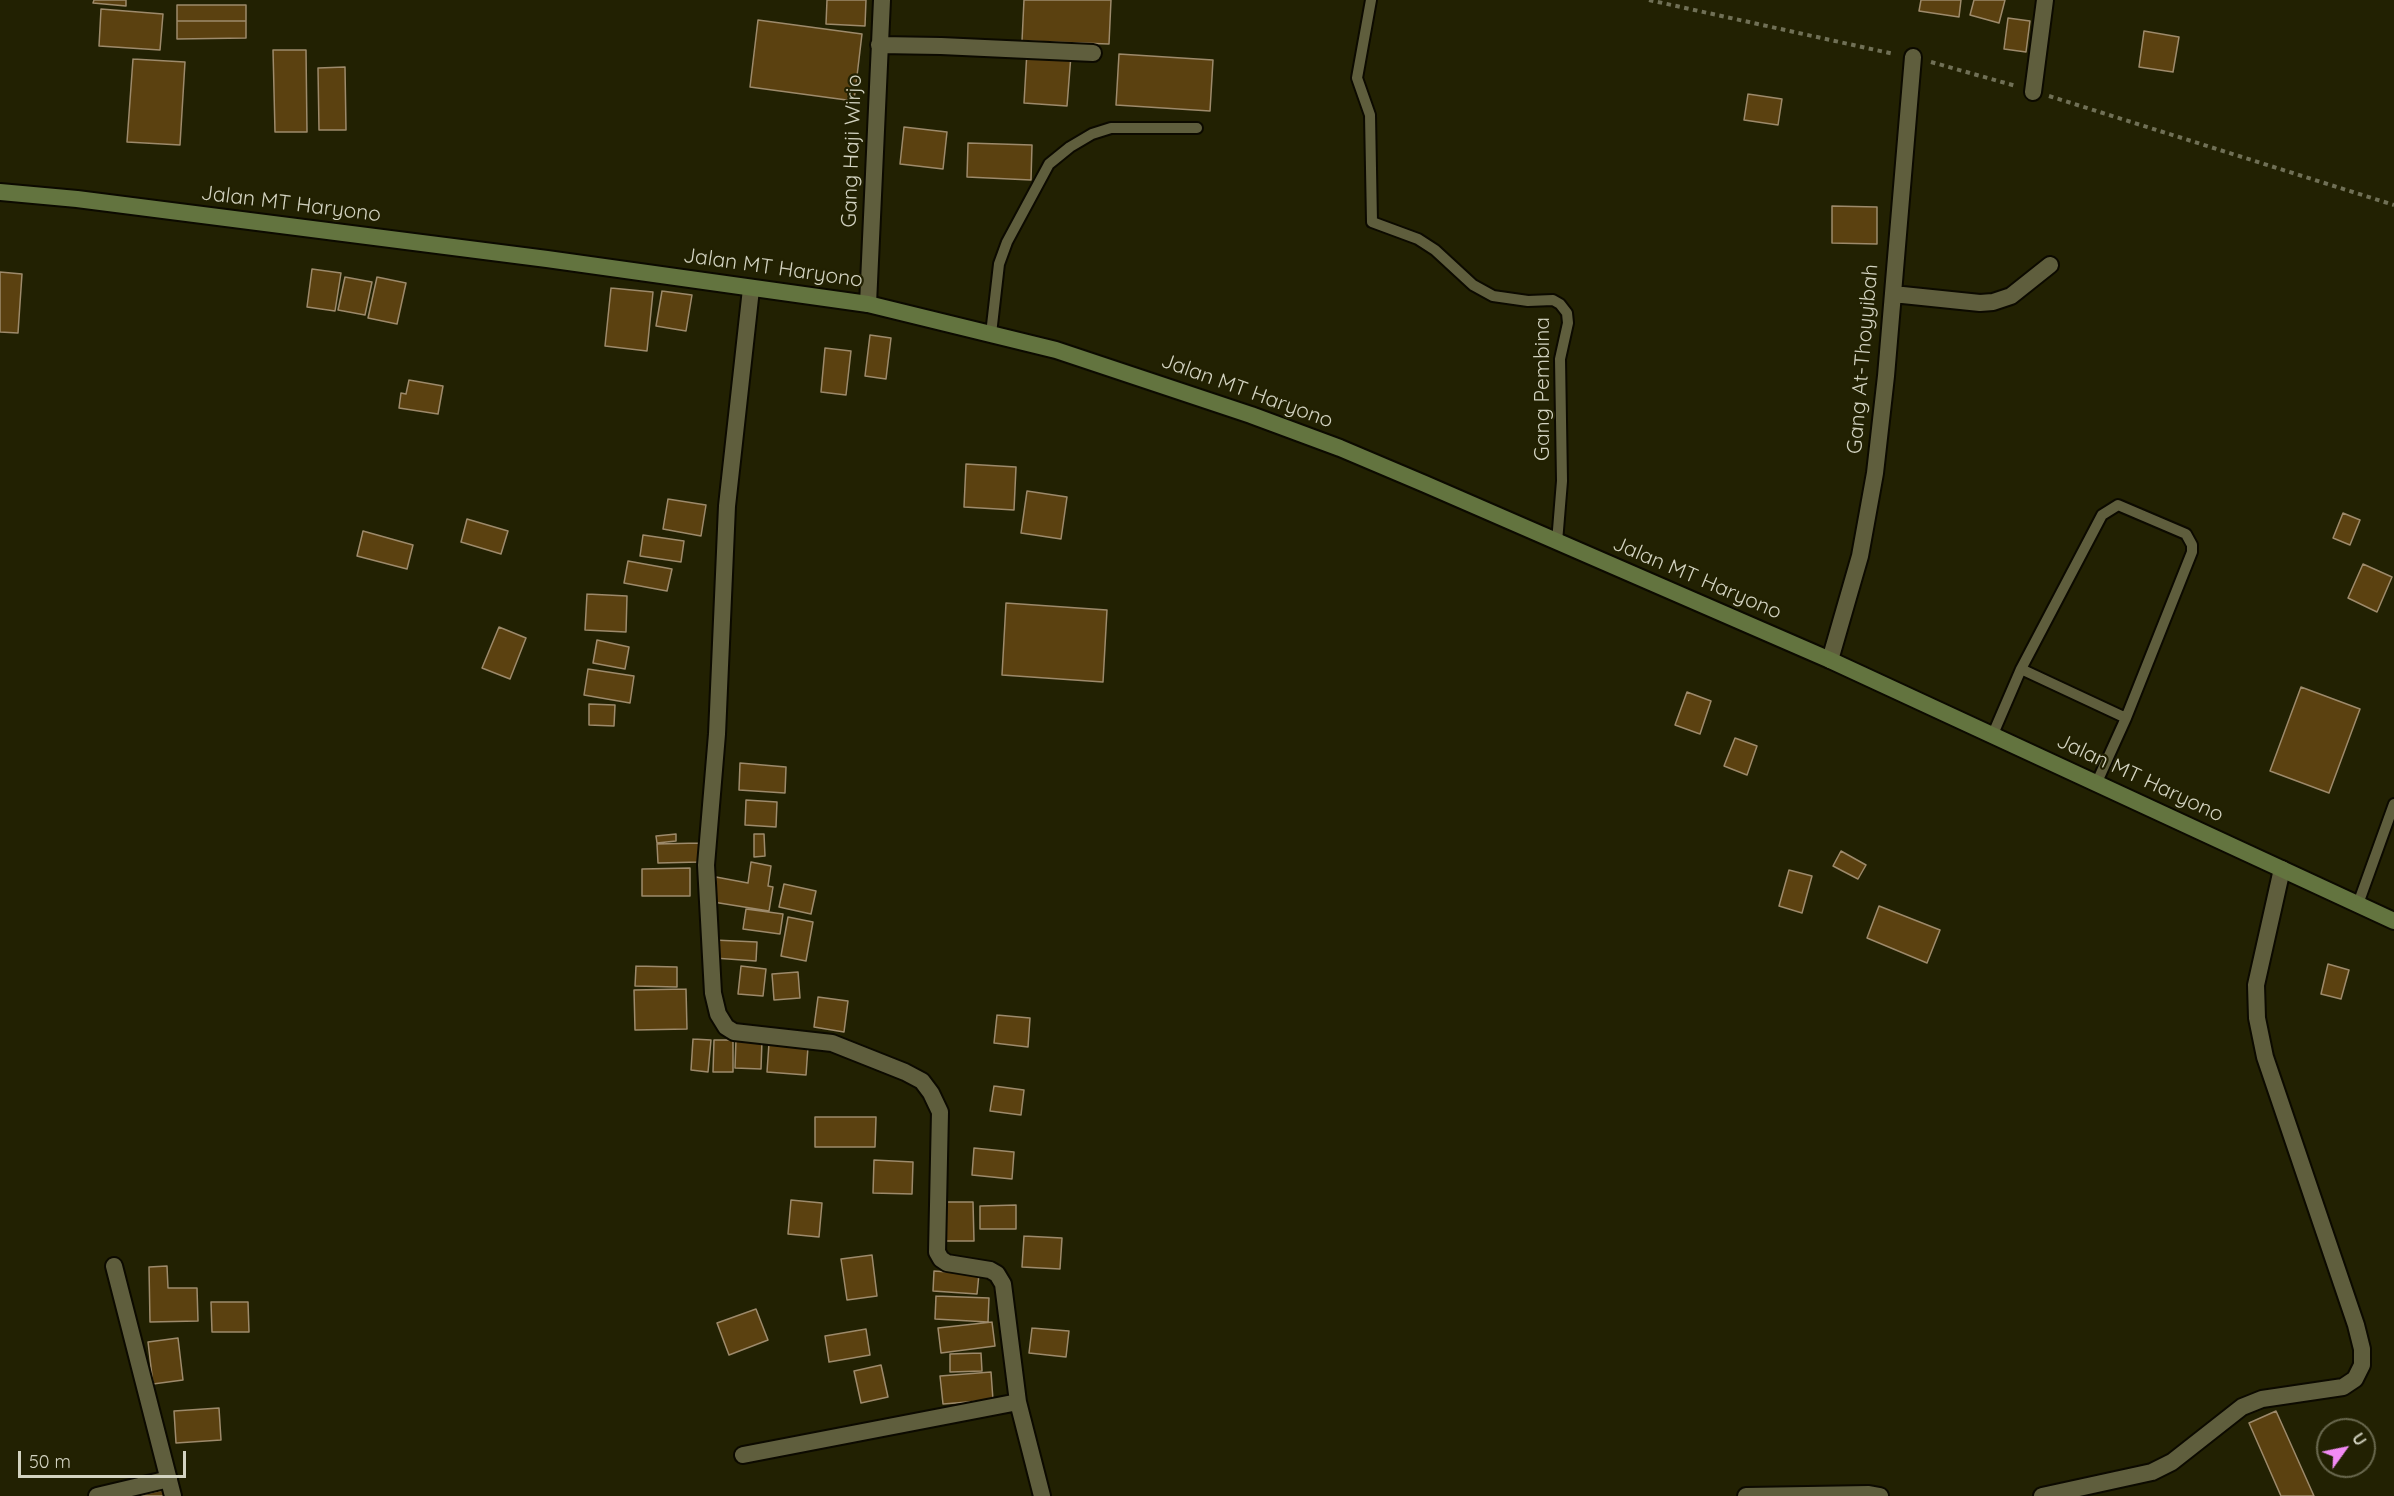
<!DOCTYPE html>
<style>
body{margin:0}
#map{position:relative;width:2394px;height:1496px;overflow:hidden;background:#222102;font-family:Quicksand,sans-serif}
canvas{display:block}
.north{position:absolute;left:2316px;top:1418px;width:60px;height:60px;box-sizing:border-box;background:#222102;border:2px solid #69684e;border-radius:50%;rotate:57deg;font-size:16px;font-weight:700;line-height:24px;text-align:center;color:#d3d3c1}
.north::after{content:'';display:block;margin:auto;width:21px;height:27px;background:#f28af3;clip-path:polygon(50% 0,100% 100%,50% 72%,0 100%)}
.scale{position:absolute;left:18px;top:1451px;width:168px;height:27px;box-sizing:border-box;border:3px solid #d3d3c1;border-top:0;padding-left:8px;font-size:18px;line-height:21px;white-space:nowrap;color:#d3d3c1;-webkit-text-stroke:4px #222102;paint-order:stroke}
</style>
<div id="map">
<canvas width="2394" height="1496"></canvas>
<div class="north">U</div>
<div class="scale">50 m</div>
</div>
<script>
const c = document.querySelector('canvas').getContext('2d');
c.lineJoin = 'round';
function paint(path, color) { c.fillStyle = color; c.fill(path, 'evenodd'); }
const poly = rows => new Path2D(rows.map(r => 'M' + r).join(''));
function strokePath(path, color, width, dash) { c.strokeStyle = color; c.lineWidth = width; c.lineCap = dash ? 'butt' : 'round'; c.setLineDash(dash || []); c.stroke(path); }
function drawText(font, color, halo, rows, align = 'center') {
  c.font = font + ' Quicksand,sans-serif'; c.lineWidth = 4.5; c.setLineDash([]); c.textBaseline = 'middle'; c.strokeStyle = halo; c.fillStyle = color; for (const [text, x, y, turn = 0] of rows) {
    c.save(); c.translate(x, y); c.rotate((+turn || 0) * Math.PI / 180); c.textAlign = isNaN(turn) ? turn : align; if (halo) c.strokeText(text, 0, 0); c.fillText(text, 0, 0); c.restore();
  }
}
const building = poly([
 [94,0,126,0,126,6,93,3,94,0],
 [827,0,866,0,865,26,826,24,827,0],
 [1024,0,1111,0,1109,44,1022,41,1024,0],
 [1921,0,1961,0,1959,17,1919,11,1921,0],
 [1974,0,2005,0,1999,23,1970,15,1974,0],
 [177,5,246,5,246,21,177,21,177,5],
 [101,9,163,14,160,50,99,46,101,9],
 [2008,18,2030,21,2026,52,2004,49,2008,18],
 [758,20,862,34,854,101,750,87,758,20],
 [177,21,246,21,246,38,177,39,177,21],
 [2144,31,2179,37,2173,72,2139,67,2144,31],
 [273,50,306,50,307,132,275,132,273,50],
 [1027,51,1071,55,1067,106,1024,103,1027,51],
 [1119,54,1213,60,1210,111,1116,105,1119,54],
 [133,59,185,62,180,145,127,142,133,59],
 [345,67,346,130,319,130,318,68,345,67],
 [1748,94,1782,99,1778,125,1744,120,1748,94],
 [904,127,947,132,943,169,900,164,904,127],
 [968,143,1032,145,1031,180,967,177,968,143],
 [1832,206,1877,207,1877,244,1832,243,1832,206],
 [312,269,341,273,335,311,307,307,312,269],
 [0,272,22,274,18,333,0,332,0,272],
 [345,277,372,282,365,315,338,310,345,277],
 [377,277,406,283,397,324,368,318,377,277],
 [611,288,653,292,647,351,605,346,611,288],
 [662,291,692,295,686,331,656,326,662,291],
 [870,335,891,338,886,379,865,376,870,335],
 [825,348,851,351,846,395,821,392,825,348],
 [409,380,443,386,438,414,399,408,401,393,406,394,409,380],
 [966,464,1016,467,1014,510,964,507,966,464],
 [1027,491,1067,497,1061,539,1021,533,1027,491],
 [668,499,706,505,701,536,663,529,668,499],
 [2343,513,2360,520,2350,545,2333,538,2343,513],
 [467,519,508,531,501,554,461,542,467,519],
 [363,531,413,545,407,569,357,556,363,531],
 [643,535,684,541,681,562,640,556,643,535],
 [628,561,672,569,667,591,624,583,628,561],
 [2363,564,2392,577,2377,612,2348,598,2363,564],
 [587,594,627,596,626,632,585,630,587,594],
 [1006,603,1107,610,1103,682,1002,675,1006,603],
 [499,627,526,638,510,679,482,668,499,627],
 [597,640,629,647,625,669,593,663,597,640],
 [588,669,634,676,630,703,584,695,588,669],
 [2301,687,2360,709,2329,793,2270,771,2301,687],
 [1687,692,1711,701,1700,734,1675,725,1687,692],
 [589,704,615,705,614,726,589,725,589,704],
 [1735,738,1757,746,1747,775,1724,766,1735,738],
 [740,763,786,767,785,793,739,790,740,763],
 [746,800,777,802,776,827,745,825,746,800],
 [676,834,676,841,657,843,656,836,676,834],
 [754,834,764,834,765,856,754,857,754,834],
 [699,843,700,862,658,863,657,844,699,843],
 [1841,851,1866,865,1858,879,1833,866,1841,851],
 [751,862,771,866,768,886,773,887,769,911,713,902,716,877,748,883,751,862],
 [690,868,690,896,642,896,642,869,690,868],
 [1789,870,1812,876,1802,913,1779,906,1789,870],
 [784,884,816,891,811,914,779,907,784,884],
 [1879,906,1940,930,1927,963,1867,938,1879,906],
 [746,909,783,914,780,934,743,929,746,909],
 [788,917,813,922,806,961,781,956,788,917],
 [714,940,757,942,756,961,714,958,714,940],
 [2328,964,2349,970,2341,999,2321,994,2328,964],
 [636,966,677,967,677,987,635,986,636,966],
 [741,966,766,969,763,996,738,994,741,966],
 [798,972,800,998,774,1000,772,974,798,972],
 [686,989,687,1029,635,1030,634,990,686,989],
 [818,997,848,1001,844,1032,814,1027,818,997],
 [997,1015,1030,1018,1028,1047,994,1043,997,1015],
 [693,1039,711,1040,708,1072,691,1070,693,1039],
 [736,1039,762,1040,761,1069,735,1068,736,1039],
 [714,1040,733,1040,733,1072,713,1072,714,1040],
 [769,1043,808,1047,806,1075,767,1072,769,1043],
 [994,1086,1024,1090,1021,1115,990,1111,994,1086],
 [815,1117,876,1117,875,1147,815,1147,815,1117],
 [974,1148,1014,1152,1012,1179,972,1175,974,1148],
 [874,1160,913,1162,912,1194,873,1193,874,1160],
 [791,1200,822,1203,819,1237,788,1234,791,1200],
 [942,1202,973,1202,974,1241,942,1241,942,1202],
 [1016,1205,1016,1229,980,1229,980,1206,1016,1205],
 [1024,1236,1062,1238,1060,1269,1022,1267,1024,1236],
 [872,1255,877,1296,847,1300,841,1259,872,1255],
 [167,1266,168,1288,197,1288,198,1321,150,1322,149,1267,167,1266],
 [934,1271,979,1274,977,1294,933,1291,934,1271],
 [936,1296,989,1298,988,1322,935,1319,936,1296],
 [211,1302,248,1302,249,1332,212,1332,211,1302],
 [756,1309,768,1340,729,1355,717,1323,756,1309],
 [992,1322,995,1346,941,1353,938,1328,992,1322],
 [1032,1328,1069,1331,1066,1357,1029,1353,1032,1328],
 [866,1329,870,1355,829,1362,825,1336,866,1329],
 [178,1338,183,1380,153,1384,148,1342,178,1338],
 [981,1353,982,1371,950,1372,950,1354,981,1353],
 [881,1365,888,1397,861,1403,854,1371,881,1365],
 [991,1372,993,1400,943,1404,940,1376,991,1372],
 [219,1408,221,1440,176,1443,174,1411,219,1408],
 [2276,1411,2314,1496,2281,1496,2249,1423,2276,1411],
 [163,1490,164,1496,141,1496,141,1495,163,1490]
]);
paint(building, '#5b4110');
strokePath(building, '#9d8a6b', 1.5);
const service = poly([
 [1371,0,1357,78,1370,115,1372,222,1418,239,1435,250,1473,285,1493,296,1528,301,1553,300,1560,304,1567,313,1568,323,1560,359,1562,481,1557,542],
 [991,334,999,264,1007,242,1049,164,1070,147,1092,134,1111,128,1197,128],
 [2021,669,2126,718],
 [1993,734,2021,669,2102,515,2118,505,2186,534,2192,545,2192,552,2126,718,2097,782],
 [2358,904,2394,804]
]);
const minor = poly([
 [879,45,941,46,1093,53],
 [2033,92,2045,0],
 [751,289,727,506,717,734,706,865,713,993,718,1014,726,1027,734,1032,832,1043,905,1072,922,1081,931,1093,940,1112,937,1252,941,1259,947,1263,990,1270,997,1274,1003,1284,1018,1402,1042,1496],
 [1893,294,1980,303,1993,302,2011,296,2050,265],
 [868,304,882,0],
 [1830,660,1860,556,1875,473,1886,376,1913,57],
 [114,1266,173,1496],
 [743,1455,1018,1402],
 [97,1496,169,1479],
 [1746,1496,1869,1494,1880,1496],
 [2042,1496,2152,1472,2172,1462,2242,1407,2262,1399,2343,1387,2355,1379,2362,1365,2362,1349,2356,1325,2265,1057,2257,1018,2256,985,2282,869]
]);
const secondary = poly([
 [0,192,77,199,547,259,868,304,1056,350,1251,415,1340,448,1425,484,1830,660,2394,921]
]);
strokePath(service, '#0c0a00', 14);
strokePath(minor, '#0c0a00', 20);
strokePath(secondary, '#0c0a00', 20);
strokePath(poly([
 [1649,0,1894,54],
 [1931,62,2016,86],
 [2049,96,2394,205]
]), '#707056', 4, [4.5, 4.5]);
strokePath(service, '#5f5e3d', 10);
strokePath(minor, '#5f5e3d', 16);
strokePath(secondary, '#63743f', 16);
drawText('21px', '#d3d3c1', '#222102', [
 ["Gang Haji Wirjo",852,151,-88],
 ["Jalan MT Haryono",291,204,7],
 ["Jalan MT Haryono",773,268,8],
 ["Gang At-Thoyyibah",1863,359,-85],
 ["Gang Pembina",1543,389,-90],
 ["Jalan MT Haryono",1247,391,20],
 ["Jalan MT Haryono",1697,578,23],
 ["Jalan MT Haryono",2140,778,25]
]);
</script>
